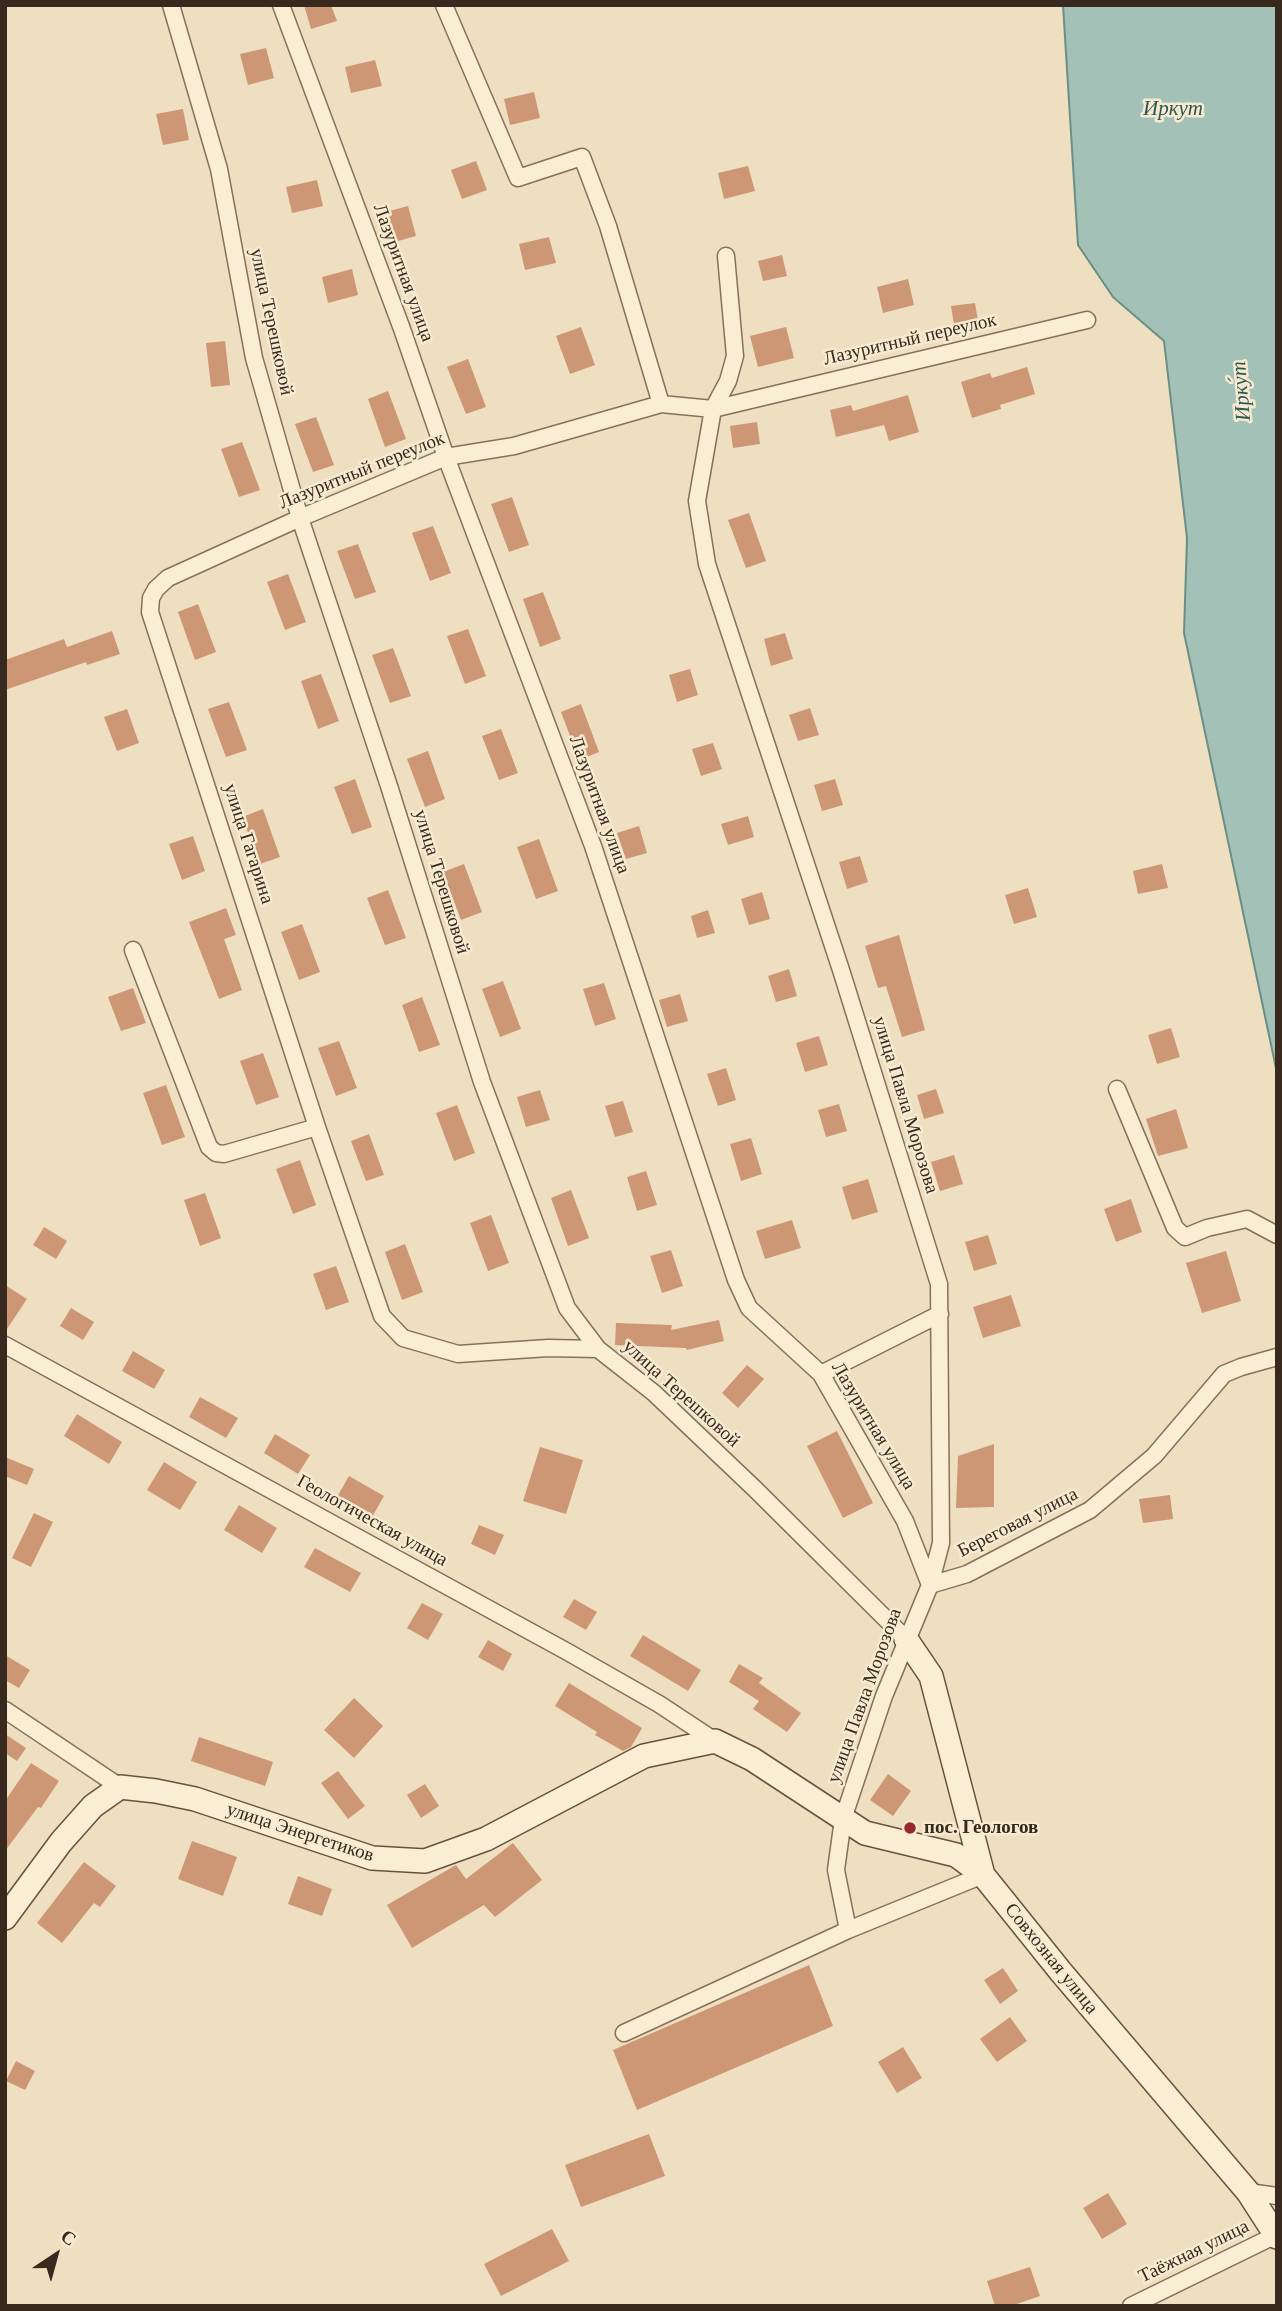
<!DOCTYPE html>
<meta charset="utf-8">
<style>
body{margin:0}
#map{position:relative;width:1282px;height:2311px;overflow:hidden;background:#eedfc1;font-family:Georgia,serif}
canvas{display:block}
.frame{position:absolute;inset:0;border:7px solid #37291d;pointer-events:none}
.north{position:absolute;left:21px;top:2220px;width:70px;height:70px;-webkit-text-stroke:5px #f6ead1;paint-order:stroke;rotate:36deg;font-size:19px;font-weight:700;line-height:28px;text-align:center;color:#37291d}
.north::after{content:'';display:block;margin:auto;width:24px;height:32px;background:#37291d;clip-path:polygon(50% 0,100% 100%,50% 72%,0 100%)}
</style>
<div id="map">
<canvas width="1282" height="2311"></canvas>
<div class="frame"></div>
<div class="north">С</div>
</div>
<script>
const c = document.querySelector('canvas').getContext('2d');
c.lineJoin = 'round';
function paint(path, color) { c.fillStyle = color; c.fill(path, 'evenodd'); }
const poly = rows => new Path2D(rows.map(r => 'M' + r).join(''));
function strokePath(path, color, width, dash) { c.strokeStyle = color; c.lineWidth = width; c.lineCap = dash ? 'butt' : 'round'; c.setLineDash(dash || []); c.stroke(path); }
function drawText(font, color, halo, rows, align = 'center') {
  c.font = font + ' Georgia,serif'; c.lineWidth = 5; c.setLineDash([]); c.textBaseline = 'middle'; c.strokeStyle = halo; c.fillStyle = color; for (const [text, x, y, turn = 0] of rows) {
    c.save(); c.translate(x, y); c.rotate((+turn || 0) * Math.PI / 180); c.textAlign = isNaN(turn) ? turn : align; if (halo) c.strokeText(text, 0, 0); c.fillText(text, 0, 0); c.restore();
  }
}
const water = poly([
 [1063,5,1277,5,1277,1073,1184,633,1187,538,1164,341,1113,297,1078,245,1063,5]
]);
paint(water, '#a4c1b7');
strokePath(water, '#6b8f84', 2);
paint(poly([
 [304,5,331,5,337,21,311,29],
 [266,48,274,78,248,85,240,54],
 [375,60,382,86,351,93,345,67],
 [534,92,540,118,510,125,504,99],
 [183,109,189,140,163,145,156,114],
 [476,161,487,190,462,199,451,170],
 [748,166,755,191,724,199,718,173],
 [317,180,323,206,292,213,286,187],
 [408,206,416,236,391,243,382,213],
 [549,237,556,263,525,270,519,244],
 [782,255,787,276,763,281,758,261],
 [352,269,358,295,328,303,322,277],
 [908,279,914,305,883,313,877,287],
 [975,303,978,321,954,325,951,306],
 [581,327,595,365,570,374,556,336],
 [786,327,794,358,758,367,750,336],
 [225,341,230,385,211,387,206,343],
 [468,359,486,407,466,414,447,367],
 [1027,367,1035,394,1000,405,1001,409,972,418,961,382,990,373,992,378],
 [388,391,406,439,385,447,368,399],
 [908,395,919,432,889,441,884,425,836,437,830,410,851,405,853,411],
 [316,417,334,465,313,472,295,424],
 [757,422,760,444,733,448,730,426],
 [242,442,260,490,239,497,221,449],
 [512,497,529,545,509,552,491,504],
 [749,513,766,561,746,568,728,520],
 [433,526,451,573,430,581,412,533],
 [358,544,376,592,355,599,337,551],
 [288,574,306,622,285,630,267,582],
 [543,592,561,639,540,647,523,599],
 [198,604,216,652,195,660,178,612],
 [468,629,486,676,465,684,447,636],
 [112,631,120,654,87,665,86,662,5,690,5,660,64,639,67,647],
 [785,633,793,659,771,666,764,639],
 [393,648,411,696,390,703,372,655],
 [690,669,698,695,677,702,669,675],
 [321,674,339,721,318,729,301,681],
 [229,702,247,750,226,757,208,709],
 [581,704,599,752,579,760,561,712],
 [810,708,819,735,798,741,789,715],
 [127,709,139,743,117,751,104,717],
 [501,729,518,773,499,780,482,736],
 [713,743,722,769,701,776,692,749],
 [428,751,445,799,425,807,407,759],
 [355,779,372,827,352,834,334,787],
 [835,779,843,805,822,811,814,785],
 [263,809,280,857,260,864,242,817],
 [748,816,754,837,728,845,721,824],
 [639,826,647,853,626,859,617,833],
 [193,836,205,871,182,880,169,844],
 [539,839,558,891,536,899,517,847],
 [860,856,868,882,847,889,839,862],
 [464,864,482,912,461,920,443,872],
 [1162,864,1168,888,1138,894,1133,871],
 [1028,888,1037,917,1014,924,1005,895],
 [388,890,406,938,385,945,367,898],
 [762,892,770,919,749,925,741,899],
 [226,908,236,935,224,939,242,990,219,999,189,922],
 [708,910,715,933,697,938,691,916],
 [302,924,320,972,299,980,281,932],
 [899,935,925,1030,902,1037,886,986,878,988,865,946],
 [789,969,797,996,776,1002,768,976],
 [503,981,521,1029,500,1037,482,989],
 [604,983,616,1019,595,1026,583,989],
 [133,988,146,1023,121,1031,108,997],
 [680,994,688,1021,667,1027,659,1000],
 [422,997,440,1045,419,1052,402,1005],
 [1171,1028,1180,1057,1157,1064,1148,1035],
 [819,1036,828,1065,805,1072,796,1043],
 [339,1041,357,1088,336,1096,318,1048],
 [263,1053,279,1097,256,1105,240,1061],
 [726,1068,736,1100,718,1106,707,1074],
 [166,1085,185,1137,162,1145,143,1093],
 [936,1089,944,1113,924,1119,917,1095],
 [540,1090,550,1120,526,1127,517,1097],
 [623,1101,633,1132,615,1137,605,1106],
 [839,1104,847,1131,826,1137,818,1110],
 [457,1105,475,1153,454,1161,436,1113],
 [1176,1109,1188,1148,1158,1156,1146,1119],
 [369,1134,384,1175,366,1181,351,1141],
 [751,1138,762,1174,741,1181,730,1144],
 [954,1155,963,1184,940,1191,931,1162],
 [300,1160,316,1205,293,1214,276,1169],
 [646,1171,657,1205,637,1211,627,1177],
 [868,1179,878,1212,852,1220,842,1187],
 [571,1190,589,1238,568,1246,551,1198],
 [205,1193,221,1238,200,1246,184,1200],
 [1131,1199,1142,1232,1116,1242,1104,1209],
 [491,1215,509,1263,488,1271,470,1223],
 [792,1220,801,1248,765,1259,756,1231],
 [44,1227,67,1241,56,1259,33,1245],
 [988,1235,997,1264,974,1271,965,1242],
 [405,1244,423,1292,402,1300,385,1252],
 [671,1250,683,1286,662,1293,650,1256],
 [1226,1251,1241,1301,1202,1313,1186,1263],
 [336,1266,349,1302,326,1310,313,1274],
 [5,1285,27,1299,5,1332],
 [1011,1295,1021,1326,983,1338,973,1307],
 [71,1308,94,1322,83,1340,60,1326],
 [719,1320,724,1341,687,1350,686,1348,615,1345,616,1323,672,1325,671,1330],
 [133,1351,165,1370,154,1389,122,1371],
 [747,1365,764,1379,738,1408,722,1393],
 [200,1397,238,1418,226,1438,189,1417],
 [77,1414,122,1442,109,1464,64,1436],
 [837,1431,873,1503,843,1518,807,1446],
 [275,1434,310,1455,298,1474,264,1453],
 [994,1444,994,1507,956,1508,958,1456],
 [540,1447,583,1460,566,1514,523,1501],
 [5,1457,34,1469,27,1485,5,1476],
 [164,1462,197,1482,180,1510,147,1490],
 [349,1476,384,1496,372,1517,337,1497],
 [1170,1495,1173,1519,1143,1523,1139,1499],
 [239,1505,277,1528,262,1553,224,1530],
 [34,1513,53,1522,31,1567,12,1558],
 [479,1525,504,1535,495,1555,471,1544],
 [315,1548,361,1573,350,1592,304,1567],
 [574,1599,597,1612,586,1630,563,1617],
 [422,1603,443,1614,428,1640,407,1628],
 [643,1635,701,1670,688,1691,630,1656],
 [488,1640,512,1654,503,1671,478,1657],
 [5,1655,30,1670,19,1688,5,1680],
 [739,1664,763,1678,759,1683,801,1713,787,1732,753,1709,759,1701,729,1682],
 [569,1683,642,1728,631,1747,623,1751,595,1735,597,1732,555,1706],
 [354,1698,383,1726,354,1758,324,1730],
 [5,1734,26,1748,17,1761,5,1753],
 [199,1737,273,1762,265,1786,191,1761],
 [31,1763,59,1781,41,1808,38,1807,5,1851,5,1801],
 [338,1771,365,1806,348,1819,321,1783],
 [888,1774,911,1791,893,1816,870,1800],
 [425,1784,439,1806,421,1818,407,1795],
 [192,1841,237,1857,223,1896,178,1879],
 [513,1843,542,1880,495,1917,484,1905,412,1948,387,1905,456,1865,466,1879],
 [84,1862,116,1886,100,1907,94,1903,62,1943,37,1923],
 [298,1876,332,1889,322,1916,288,1904],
 [809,1965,833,2026,637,2110,613,2050],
 [1003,1968,1018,1991,1000,2004,984,1980],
 [1010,2017,1027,2041,997,2062,980,2039],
 [903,2047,922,2078,897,2093,878,2062],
 [16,2061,35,2071,25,2090,6,2081],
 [649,2134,665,2176,581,2207,565,2165],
 [1108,2193,1127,2224,1102,2239,1083,2208],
 [552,2229,569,2261,501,2296,484,2264],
 [1030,2267,1040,2296,1011,2306,995,2306,987,2281]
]), '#cd9776');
const street = poly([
 [171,5,219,169,254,358,300,518,389,786,482,1082,567,1308,598,1349,654,1393,755,1489,906,1639],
 [281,5,402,329,446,457,593,846,736,1280,749,1308,821,1374,905,1521,930,1585,967,1574,1090,1510,1154,1456,1224,1374,1241,1367,1277,1357],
 [444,5,518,178,582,157,608,226,661,404],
 [726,256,735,356,728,381,713,409,697,501,707,564,841,970,939,1284,941,1543,930,1585,884,1696,843,1819,836,1870,848,1930],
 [133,950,209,1147,216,1153,224,1154,317,1127],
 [1117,1089,1175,1228,1185,1237,1207,1228,1247,1219,1277,1235],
 [5,1345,566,1651,659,1704,715,1741],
 [598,1349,548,1348,458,1354,403,1338,382,1316,317,1127,150,612,151,598,156,589,168,578,300,518,446,457,514,446,661,404,713,409,1087,320],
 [821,1374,940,1314],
 [5,1710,120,1787],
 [624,2033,848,1930,983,1875],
 [1248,2192,1277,2196],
 [1131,2306,1276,2235]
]);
const secondary = poly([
 [906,1639,931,1676,983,1875,1061,1972,1248,2192,1277,2237],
 [5,1918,61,1842,93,1806,120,1787,156,1791,195,1799,372,1858,425,1861,486,1839,644,1756,715,1741,752,1759,865,1833,956,1855,983,1875]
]);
strokePath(street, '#887058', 19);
strokePath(secondary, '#6a513c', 26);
strokePath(street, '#f9edd4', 16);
strokePath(secondary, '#f9edd4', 23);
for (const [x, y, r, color] of [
 [910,1828,7,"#97282d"]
]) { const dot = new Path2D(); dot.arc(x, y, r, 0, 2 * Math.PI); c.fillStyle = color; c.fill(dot); strokePath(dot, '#f6ead1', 2.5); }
drawText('19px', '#37291d', '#f6ead1', [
 ["Лазуритная улица",403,273,70],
 ["улица Терешковой",271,322,78],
 ["Лазуритный переулок",910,340,-13],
 ["Лазуритный переулок",362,471,-22],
 ["Лазуритная улица",599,805,70],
 ["улица Гагарина",248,844,72],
 ["улица Терешковой",441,882,73],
 ["улица Павла Морозова",905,1105,73],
 ["улица Терешковой",681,1394,42],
 ["Лазуритная улица",873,1426,59],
 ["Геологическая улица",372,1521,29],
 ["Береговая улица",1018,1523,-27],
 ["улица Павла Морозова",865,1696,-70],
 ["улица Энергетиков",300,1833,18],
 ["Совхозная улица",1051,1959,51],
 ["Таёжная улица",1194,2252,-26]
]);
drawText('bold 19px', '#37291d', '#f6ead1', [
 ["пос. Геологов",924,1828]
], 'left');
drawText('italic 21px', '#2c5753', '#f6ead1', [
 ["Иркут",1173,109],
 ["Ирку́т",1242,391,-95]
]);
</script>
